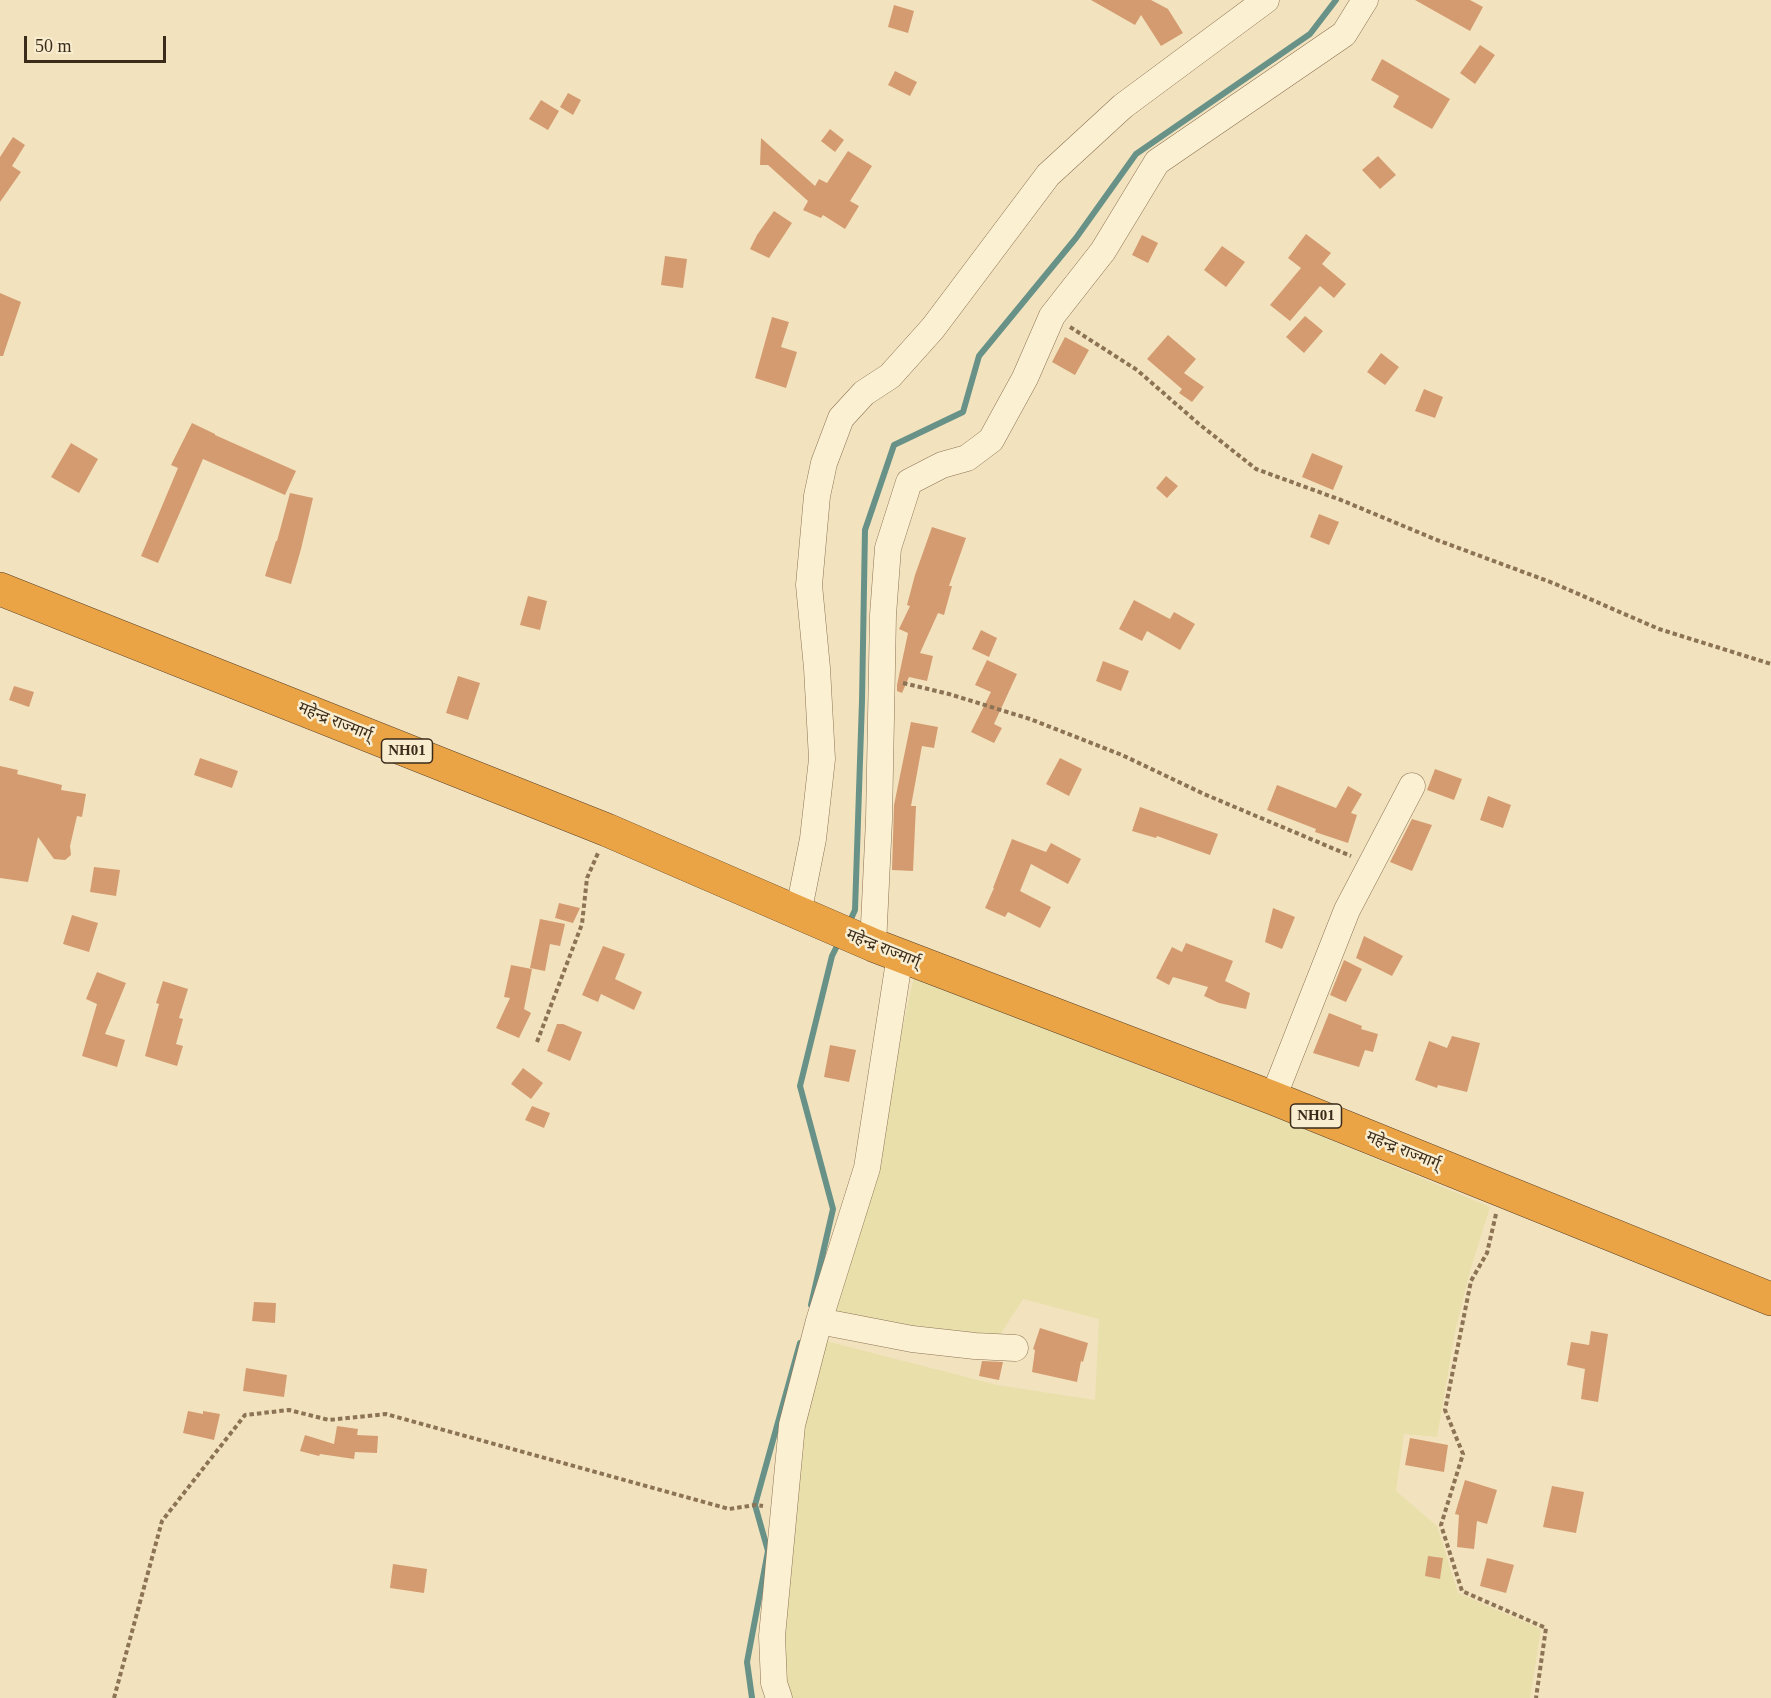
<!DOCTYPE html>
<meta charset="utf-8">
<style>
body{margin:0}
#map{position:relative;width:1771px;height:1698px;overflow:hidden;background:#f2e3be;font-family:"Times New Roman",serif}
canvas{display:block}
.scale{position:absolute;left:24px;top:36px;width:142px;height:27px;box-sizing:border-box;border:3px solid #3a2b1b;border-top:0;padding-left:8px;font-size:18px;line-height:21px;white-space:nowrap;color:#3a2b1b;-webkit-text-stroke:4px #f9edcf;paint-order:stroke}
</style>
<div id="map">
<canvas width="1771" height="1698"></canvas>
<div class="scale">50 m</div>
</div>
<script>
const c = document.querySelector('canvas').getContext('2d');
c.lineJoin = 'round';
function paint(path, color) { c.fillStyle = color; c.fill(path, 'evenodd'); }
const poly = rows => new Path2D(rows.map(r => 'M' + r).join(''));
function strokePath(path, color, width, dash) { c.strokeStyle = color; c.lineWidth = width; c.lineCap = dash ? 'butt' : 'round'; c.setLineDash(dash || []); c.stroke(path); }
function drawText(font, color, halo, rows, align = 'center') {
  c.font = font + ' "Times New Roman","Noto Sans Devanagari",serif'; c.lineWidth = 5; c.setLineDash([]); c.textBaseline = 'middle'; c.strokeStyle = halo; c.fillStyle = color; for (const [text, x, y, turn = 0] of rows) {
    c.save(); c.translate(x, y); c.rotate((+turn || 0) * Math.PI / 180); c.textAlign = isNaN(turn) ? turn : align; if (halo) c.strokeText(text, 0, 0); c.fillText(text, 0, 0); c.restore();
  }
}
paint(poly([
 [914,976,1155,1072,1276,1117,1490,1207,1470,1271,1455,1332,1437,1437,1404,1434,1396,1491,1437,1526,1458,1593,1541,1629,1530,1698,785,1698,780,1636,799,1445,826,1341,997,1385,1095,1400,1099,1319,1023,1299,1000,1335,960,1336,830,1311,879,1136]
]), '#e8dfab');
strokePath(poly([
 [849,923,855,910,862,701,865,530,894,445,963,412,979,356,1076,238,1136,154,1310,34,1336,0],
 [811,1305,833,1209,800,1086,832,956,840,940],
 [752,1698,747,1662,768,1551,755,1505,800,1343]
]), '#689288', 6);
paint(poly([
 [1091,0,1151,0,1168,9,1183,33,1161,46,1141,15,1135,25],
 [1415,0,1470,0,1483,7,1470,31],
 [894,5,914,11,908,33,888,27],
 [1480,45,1495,55,1475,84,1460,73],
 [1382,59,1450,99,1432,129,1393,107,1399,96,1371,80],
 [895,71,917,82,910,96,888,85],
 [568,93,581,100,573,115,560,107],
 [541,100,559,111,548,130,529,119],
 [830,129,844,140,835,152,821,141],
 [13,137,25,145,12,166,21,172,0,202,0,157],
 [761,138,815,186,819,179,827,183,848,151,872,166,850,201,859,206,845,229,823,215,821,218,803,210,808,201,768,165,760,165],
 [1378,156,1396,175,1380,189,1362,170],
 [774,211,792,223,769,258,750,249,757,235],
 [1306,234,1331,253,1322,264,1346,284,1334,298,1320,286,1290,321,1270,305,1301,268,1288,258],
 [1142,235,1158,243,1148,263,1132,255],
 [1222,246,1245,262,1226,287,1204,270],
 [665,256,687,259,683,288,661,285],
 [0,293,21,302,3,356,0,356],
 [1305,316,1323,331,1304,353,1286,337],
 [772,317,789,322,781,347,797,352,786,388,755,378],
 [1168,335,1196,359,1184,373,1204,387,1192,402,1179,393,1182,389,1147,359],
 [1065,337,1089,350,1075,375,1052,362],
 [1381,353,1399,367,1385,385,1367,372],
 [1424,389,1443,397,1435,418,1415,411],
 [192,423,215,434,215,435,296,471,285,495,203,459,158,563,141,556,178,468,171,465],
 [71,443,98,459,79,493,51,477],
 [1312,453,1343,466,1333,490,1302,477],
 [1166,476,1178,486,1167,498,1156,488],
 [290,493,313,498,301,549,291,584,265,576,276,541,277,541],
 [1319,514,1339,522,1329,545,1310,537],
 [932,527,966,538,949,586,952,586,944,615,938,613,920,653,933,656,927,681,909,677,902,693,897,691,897,685,908,633,899,629,910,606,907,605,915,575],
 [528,596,547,601,540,630,520,625],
 [1134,600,1170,619,1174,612,1195,624,1180,650,1147,631,1142,641,1119,629],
 [981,630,997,638,989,657,972,649],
 [987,660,1017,674,994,724,1002,728,994,743,971,732,991,692,975,685],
 [1103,661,1129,671,1121,691,1096,681],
 [458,676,480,683,468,720,446,713],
 [14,686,34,692,29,707,9,700],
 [911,722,938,727,934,748,922,746,911,806,916,806,913,871,892,870,894,805],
 [200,758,238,771,232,788,194,775],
 [1060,758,1082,769,1069,796,1046,784],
 [0,766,18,770,17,774,62,785,61,790,86,794,82,817,77,816,70,846,71,855,65,860,54,859,38,837,28,882,0,878],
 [1435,769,1462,779,1454,800,1427,790],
 [1277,785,1336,808,1348,786,1362,794,1351,813,1357,815,1348,843,1315,832,1316,829,1267,810],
 [1488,796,1511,805,1503,828,1480,820],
 [1140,807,1218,834,1210,855,1157,836,1156,838,1132,831],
 [1412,819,1432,825,1412,871,1390,862],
 [1012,839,1046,852,1051,843,1081,859,1068,884,1031,864,1020,891,1051,907,1040,928,1008,912,1005,917,985,908,994,888,993,888],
 [94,867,120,870,116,896,90,892],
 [559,903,580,908,573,923,555,918],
 [1273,908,1295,917,1282,949,1265,942],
 [72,915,98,923,89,952,63,944],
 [540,919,565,924,560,946,550,944,545,971,530,968],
 [1364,936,1403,956,1392,976,1356,958],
 [1186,943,1233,961,1225,981,1250,993,1246,1009,1219,1003,1204,996,1208,987,1173,977,1169,985,1156,978,1172,947,1182,952],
 [603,946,625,954,615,979,642,992,634,1010,601,994,598,1002,582,995],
 [1344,960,1362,969,1346,1002,1330,995],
 [511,965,532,969,524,1009,531,1013,519,1038,496,1028,510,998,504,997],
 [97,972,126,983,105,1034,125,1040,117,1067,82,1056,97,1004,86,999],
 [163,981,188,989,179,1018,183,1019,176,1044,183,1046,177,1066,145,1056,159,1004,156,1003],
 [1329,1013,1362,1026,1361,1029,1378,1034,1373,1052,1365,1050,1359,1067,1313,1053],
 [557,1024,563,1024,582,1032,570,1061,547,1051],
 [1452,1036,1480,1043,1467,1092,1438,1085,1437,1088,1415,1080,1429,1041,1447,1048],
 [830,1045,856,1050,849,1082,824,1077],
 [523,1068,543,1083,531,1099,511,1084],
 [532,1106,550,1113,544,1128,525,1120],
 [254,1302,276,1303,275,1323,252,1321],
 [1040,1328,1088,1343,1083,1362,1081,1361,1077,1382,1032,1372,1035,1350,1033,1349],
 [1591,1331,1608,1334,1598,1402,1581,1399,1585,1369,1567,1365,1571,1342,1589,1345],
 [982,1361,1003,1362,999,1380,979,1376],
 [246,1368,287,1375,284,1397,243,1391],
 [188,1411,203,1414,203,1411,220,1414,214,1440,183,1433],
 [337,1426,358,1429,357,1435,378,1436,377,1453,355,1452,354,1459,320,1454,319,1456,300,1451,305,1435,334,1444],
 [1410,1438,1448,1445,1444,1472,1405,1465],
 [1465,1480,1497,1490,1487,1524,1477,1521,1474,1549,1457,1547,1459,1515,1455,1514],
 [1552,1486,1584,1492,1576,1533,1543,1527],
 [1428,1556,1443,1558,1440,1579,1425,1576],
 [1487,1558,1514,1565,1506,1593,1480,1586],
 [393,1564,427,1569,424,1593,390,1588]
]), '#d49b71');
const minor = poly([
 [798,914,813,839,822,759,817,668,809,585,817,496,824,463,841,418,864,393,890,376,933,328,1048,175,1123,106,1266,0],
 [873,945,879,820,883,615,888,548,909,482,942,465,967,458,991,440,1025,378,1052,316,1103,251,1157,162,1344,34,1365,0],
 [1273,1098,1347,910,1412,786],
 [819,1321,912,1339,975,1346,1015,1348],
 [779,1698,774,1683,772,1636,792,1425,819,1321,867,1168,900,955]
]);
const highway = poly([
 [0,589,607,830,873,945,1273,1098,1771,1299]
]);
strokePath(minor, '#8c7355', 27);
strokePath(highway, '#59412a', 34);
strokePath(poly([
 [1070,327,1137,370,1199,424,1256,469,1341,500,1437,540,1553,583,1659,629,1771,664],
 [903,683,949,694,1030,719,1122,755,1204,794,1351,856],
 [537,1042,582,924,587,878,598,853],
 [1496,1214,1487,1253,1471,1281,1445,1410,1463,1454,1441,1525,1462,1591,1546,1628,1536,1698],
 [114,1698,162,1521,245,1415,289,1410,329,1420,386,1414,729,1509,755,1505,763,1506]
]), '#8c7355', 4, [4.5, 3]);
strokePath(minor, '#fcf0d2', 26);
strokePath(highway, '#eaa446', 33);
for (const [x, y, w] of [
 [407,751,51],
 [1316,1116,51]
]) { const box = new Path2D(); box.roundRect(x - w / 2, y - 12, w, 24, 4.5); c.fillStyle = '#f9edcf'; c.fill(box); strokePath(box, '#3a2b1b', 1.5); }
drawText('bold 15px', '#3a2b1b', null, [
 ["NH01",407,751],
 ["NH01",1316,1116]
]);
drawText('16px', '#3a2b1b', '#f9edcf', [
 ["महेन्द्र राज्मार्ग्",335,722,22],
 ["महेन्द्र राज्मार्ग्",883,949,22],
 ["महेन्द्र राज्मार्ग्",1403,1151,22]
]);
</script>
